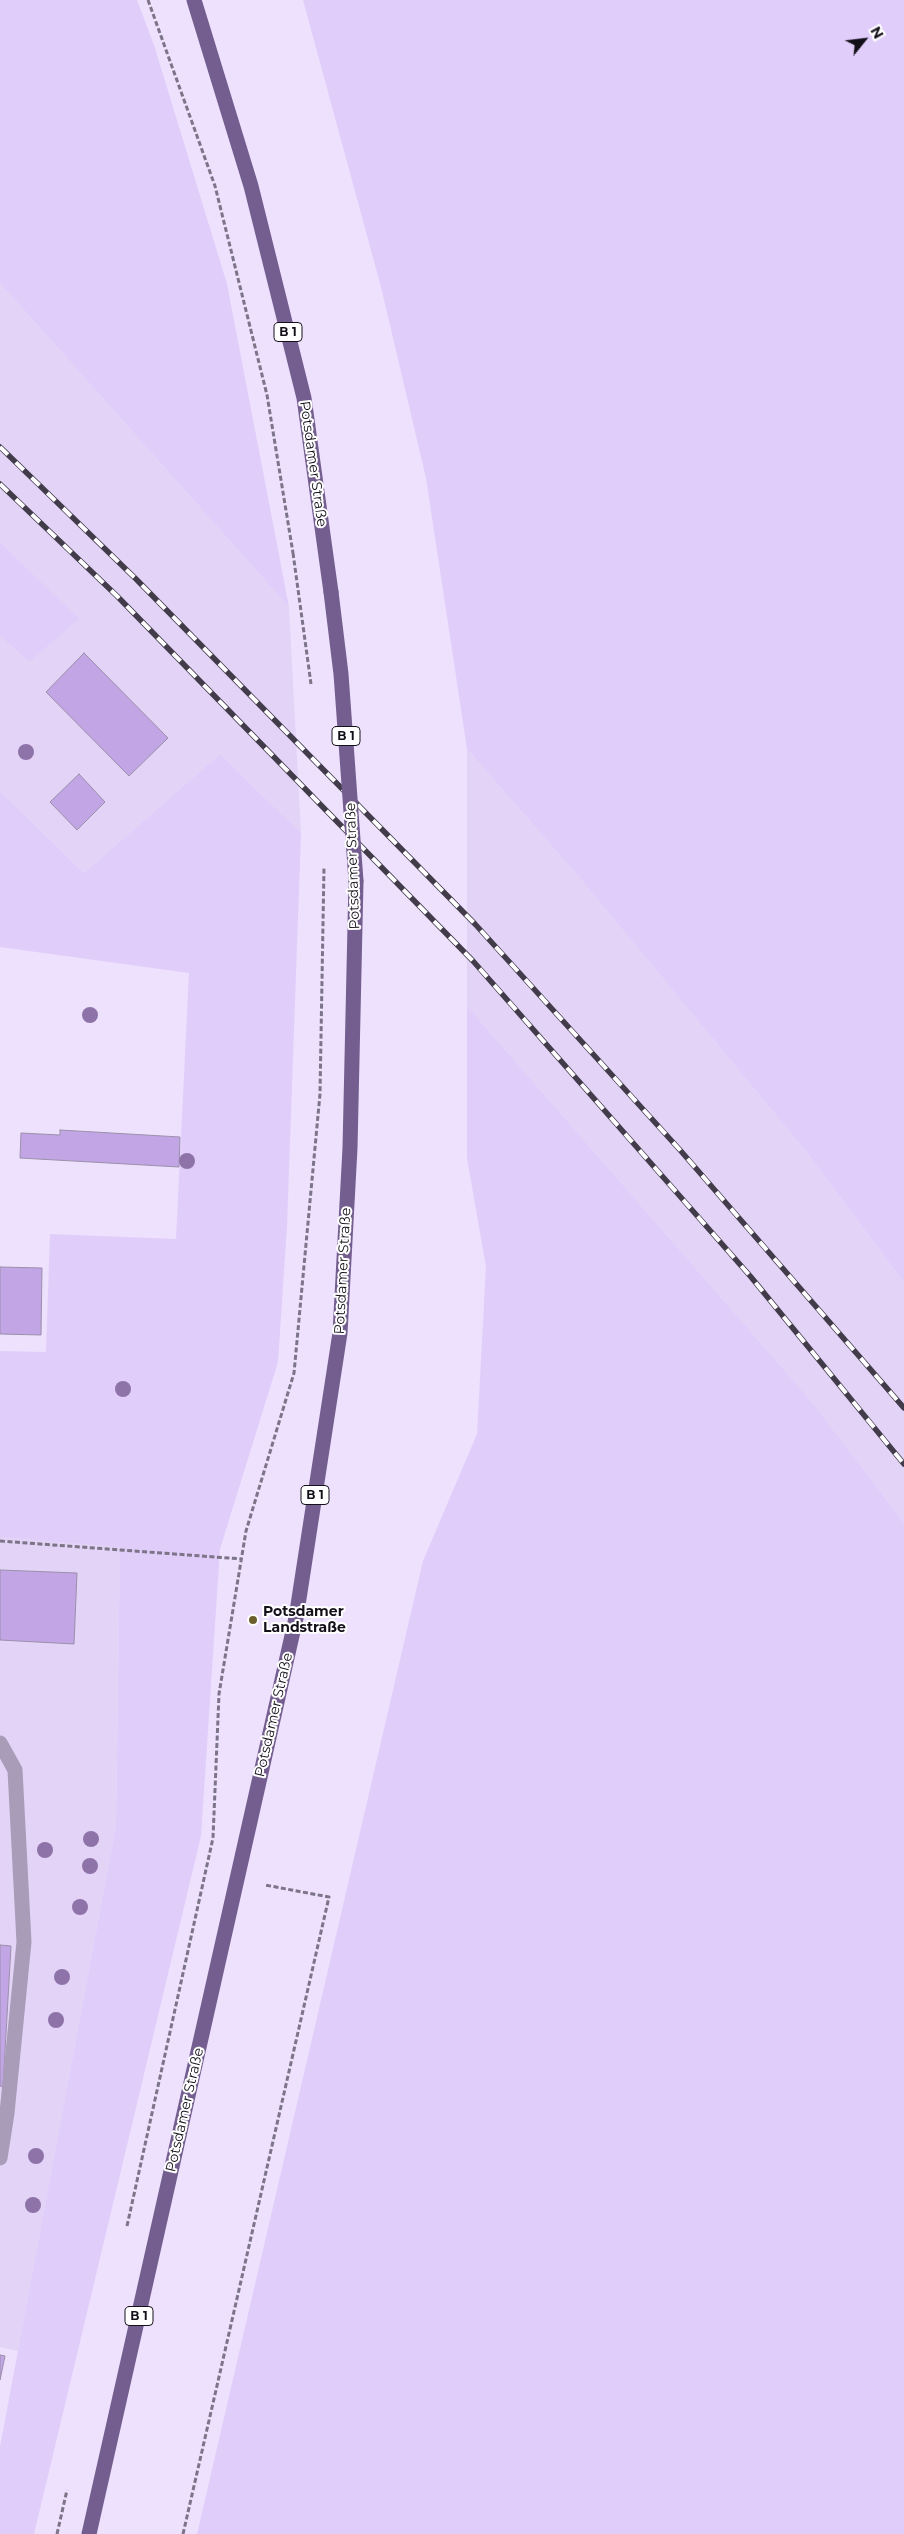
<!DOCTYPE html>
<meta charset="utf-8">
<style>
body{margin:0}
#map{position:relative;width:904px;height:2534px;overflow:hidden;background:#ede1fd;font-family:Montserrat,sans-serif}
canvas{display:block}
.north{position:absolute;left:839px;top:15px;width:50px;height:50px;-webkit-text-stroke:4px #fff;paint-order:stroke;rotate:61deg;font-size:14px;font-weight:700;line-height:20px;text-align:center;color:#14101a}
.north::after{content:'';display:block;margin:auto;width:18px;height:22px;background:#14101a;clip-path:polygon(50% 0,100% 100%,50% 72%,0 100%)}
</style>
<div id="map">
<canvas width="904" height="2534"></canvas>
<div class="north">N</div>
</div>
<script>
const c = document.querySelector('canvas').getContext('2d');
c.lineJoin = 'round';
function paint(path, color) { c.fillStyle = color; c.fill(path, 'evenodd'); }
const poly = rows => new Path2D(rows.map(r => 'M' + r).join(''));
function strokePath(path, color, width, dash) { c.strokeStyle = color; c.lineWidth = width; c.lineCap = dash ? 'butt' : 'round'; c.setLineDash(dash || []); c.stroke(path); }
function drawText(font, color, halo, rows, align = 'center') {
  c.font = font + ' Montserrat,sans-serif'; c.lineWidth = 4; c.setLineDash([]); c.textBaseline = 'middle'; c.strokeStyle = halo; c.fillStyle = color; for (const [text, x, y, turn = 0] of rows) {
    c.save(); c.translate(x, y); c.rotate((+turn || 0) * Math.PI / 180); c.textAlign = isNaN(turn) ? turn : align; if (halo) c.strokeText(text, 0, 0); c.fillText(text, 0, 0); c.restore();
  }
}
paint(poly([
 [0,283,289,607,301,833,220,754,84,873,0,791,0,636,29,662,78,619,0,542],
 [467,749,579,877,809,1155,904,1283,904,1523,812,1402,467,1006],
 [0,1537,120,1546,116,1825,18,2351,0,2347]
]), '#e3d3f7');
paint(poly([
 [0,0,137,0,154,45,227,284,289,607,0,283],
 [303,0,904,0,904,1283,809,1155,579,877,467,749,426,478,381,287],
 [0,542,79,619,29,662,0,636],
 [220,754,301,833,287,1226,278,1362,220,1549,201,1836,34,2534,0,2534,0,2447,116,1825,120,1547,0,1537,0,1351,46,1352,50,1234,176,1239,189,973,0,947,0,791,84,873],
 [467,1006,812,1402,904,1523,904,2534,197,2534,423,1561,477,1434,486,1267,467,1158]
]), '#e0cdfa');
const building = poly([
 [84,653,168,738,129,776,46,692,84,653],
 [79,774,105,802,77,830,50,802,79,774],
 [60,1130,180,1137,179,1167,20,1158,21,1133,60,1135,60,1130],
 [0,1267,42,1268,41,1335,0,1334,0,1267],
 [0,1570,77,1573,74,1644,0,1640,0,1570],
 [0,1945,11,1946,3,2087,0,2086,0,1945],
 [0,2355,5,2356,0,2380,0,2355]
]);
paint(building, '#c1a5e4');
strokePath(building, '#9c90ab', 1);
strokePath(poly([
 [148,0,215,186,267,395,293,553],
 [0,1541,242,1559],
 [127,2226,213,1838,219,1694,246,1531,294,1373,320,1094,324,867],
 [57,2534,67,2490],
 [183,2534,329,1897,265,1885]
]), '#7c7487', 3, [5, 2.5]);
strokePath(poly([
 [0,1743,15,1770,24,1942,7,2113,0,2158]
]), '#a89cb8', 15);
strokePath(poly([
 [194,0,251,186,304,398,331,592],
 [89,2534,296,1618,340,1333,350,1148,356,881]
]), '#745e8f', 15);
const rail = poly([
 [0,447,136,579,475,924,680,1150,904,1408],
 [0,484,117,596,473,961,751,1277,904,1464]
]);
strokePath(rail, '#423c4a', 5.5);
strokePath(rail, '#fff', 4, [11]);
strokePath(poly([
 [293,553,311,684]
]), '#7c7487', 3, [5, 2.5]);
strokePath(poly([
 [331,592,341,674,356,881]
]), '#745e8f', 15);
c.fillStyle = '#8e73a8';
for (const [x, y] of [
 [26,752],
 [90,1015],
 [187,1161],
 [123,1389],
 [91,1839],
 [45,1850],
 [90,1866],
 [80,1907],
 [62,1977],
 [56,2020],
 [36,2156],
 [33,2205]
]) { c.beginPath(); c.arc(x, y, 8, 0, 2 * Math.PI); c.fill(); }
for (const [x, y, r, color] of [
 [253,1620,5,"#6c5f2c"]
]) { const dot = new Path2D(); dot.arc(x, y, r, 0, 2 * Math.PI); c.fillStyle = color; c.fill(dot); strokePath(dot, '#fff', 2); }
for (const [x, y, w] of [
 [288,332,28],
 [346,736,28],
 [315,1495,28],
 [139,2316,28]
]) { const box = new Path2D(); box.roundRect(x - w / 2, y - 9.5, w, 19, 4); c.fillStyle = '#fff'; c.fill(box); strokePath(box, '#14101a', 1); }
drawText('bold 12px', '#14101a', null, [
 ["B 1",288,332],
 ["B 1",346,736],
 ["B 1",315,1495],
 ["B 1",139,2316]
]);
drawText('14px', '#14101a', '#fff', [
 ["Potsdamer Straße",313,464,82],
 ["Potsdamer Straße",353,866,-92],
 ["Potsdamer Straße",343,1271,-87],
 ["Potsdamer Straße",274,1715,-77],
 ["Potsdamer Straße",185,2110,-77]
]);
drawText('bold 14px', '#14101a', '#fff', [
 ["Potsdamer",263,1612],
 ["Landstraße",263,1628]
], 'left');
</script>
